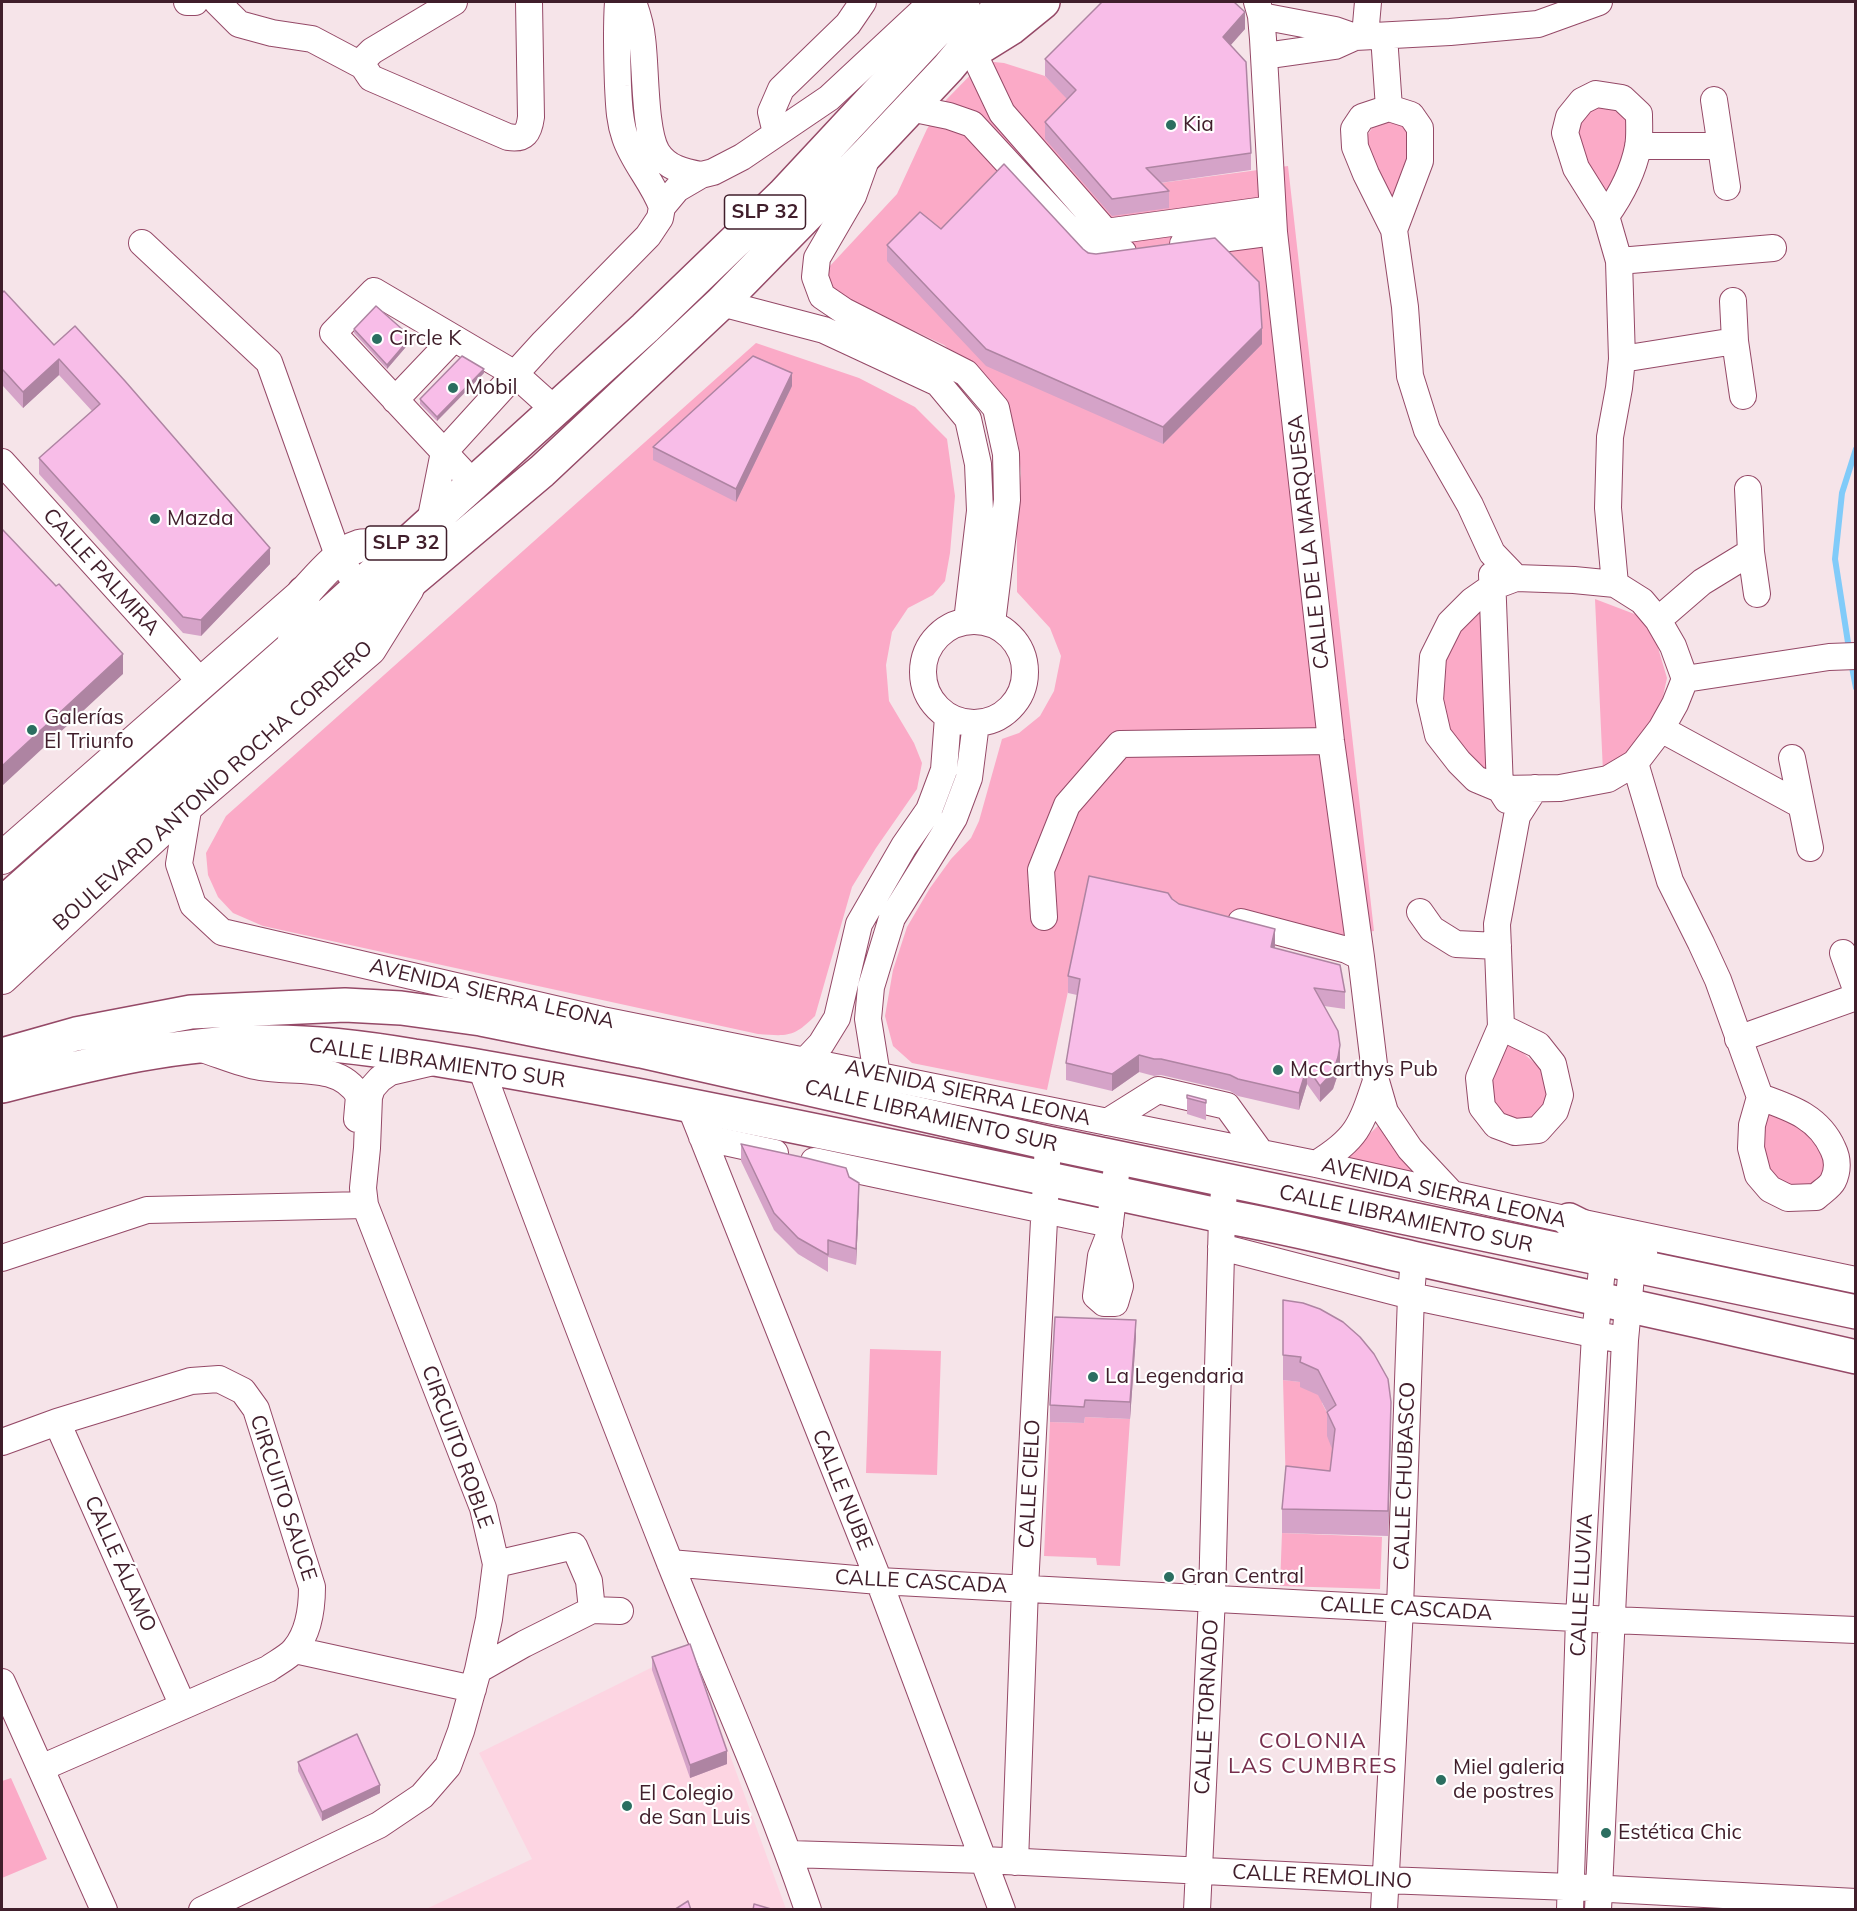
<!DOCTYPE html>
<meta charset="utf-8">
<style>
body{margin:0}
#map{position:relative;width:1857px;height:1911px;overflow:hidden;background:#f6e4e9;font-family:Mulish,sans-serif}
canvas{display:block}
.frame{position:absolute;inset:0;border:3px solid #401e2b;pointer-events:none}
</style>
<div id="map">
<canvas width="1857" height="1911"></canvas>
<div class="frame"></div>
</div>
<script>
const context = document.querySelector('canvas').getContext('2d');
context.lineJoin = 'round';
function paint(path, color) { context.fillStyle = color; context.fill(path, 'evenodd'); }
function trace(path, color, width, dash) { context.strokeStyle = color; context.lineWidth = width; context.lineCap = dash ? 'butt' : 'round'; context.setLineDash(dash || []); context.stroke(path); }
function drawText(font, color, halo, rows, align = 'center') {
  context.font = font + ' Mulish,sans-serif'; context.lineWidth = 4.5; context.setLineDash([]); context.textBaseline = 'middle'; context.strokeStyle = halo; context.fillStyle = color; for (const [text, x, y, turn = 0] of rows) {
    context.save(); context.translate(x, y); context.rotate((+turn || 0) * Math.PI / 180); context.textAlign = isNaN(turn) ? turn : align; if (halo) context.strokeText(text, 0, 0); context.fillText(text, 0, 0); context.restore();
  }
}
paint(new Path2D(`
 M691,1648l95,261 -362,1 108,-51 -53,-106z`), '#fdd5e2');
paint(new Path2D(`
 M984,61l20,2 41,13 108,108 135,-18 86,765 -48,6 -237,-44 -42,197 -135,-27 -19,-17 -8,-30 8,-46 14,-43 23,-39 21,-29 20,-21 8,-17 23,-82 17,-6 21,-17 14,-25 7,-35 -11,-28 -33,-36v-78l4,-40 -3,-32 -9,-29 -22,-31 -43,-37 -106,-50 -9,-13v-15l68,-73 30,-65 19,-29z
 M1602,106l19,7 10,13 -20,70 -32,-40 -4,-26 9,-17z
 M1389,122l17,2 9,10 -21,79 -30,-72 8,-13z
 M756,343l103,35 56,29 32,32 8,57 -5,57 -5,28 -12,14 -25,13 -16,24 -6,33 3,36 25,42 8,20 -5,26 -41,59 -24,39 -37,129c-22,22 -28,20 -57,18l-495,-108 -30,-13 -15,-16 -10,-22 -2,-22 20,-37z
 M1595,599l42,16 19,26 11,37 -10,46 -28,35 -26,13z
 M1484,609l8,163 -27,-12 -18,-25 -8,-60 8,-28 20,-25z
 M1512,1043l27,24 12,25 -5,20 -17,12 -23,-2 -14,-15 -1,-32 8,-28z
 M1767,1110c25,12 69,29 57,65 -2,6 -8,11 -11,16l-40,-7 -11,-35z
 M1381,1123l37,53 -77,-15z
 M870,1349l71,2 -4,124 -71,-2z
 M1283,1380l18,2 23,15 -2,6 14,27 -6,66 -44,-6z
 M1085,1417l45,2 -10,147 -23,-1 -1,-7 -52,-2 6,-134 34,1z
 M1282,1533l100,4 -2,52 -100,-3z
 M11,1778l36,81 -45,19v-97z`), '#fbaac7');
trace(new Path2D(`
 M1849,649l-14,-90 7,-66 14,-44
 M1851,662l5,26`), '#81cbf9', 6);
const minor = new Path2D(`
 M187,2h8
 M217,2l22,22 33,9 40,6 51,27 8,12 137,59c17,3 21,-5 23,-20l-2,-115
 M618,2c-2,28 -1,55 0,84 1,17 1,34 7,51 8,25 28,45 37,70
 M633,2c4,11 8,23 9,36 4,27 2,93 15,114 10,16 27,20 44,23
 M1257,2l4,14 2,23 11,193 57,509 30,216 15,124
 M1261,16l74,14 20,7
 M1365,36l3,-34
 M1384,36l5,72
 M973,52l29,61 104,119 166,-23
 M1264,56l71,-10 20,-9 95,-5 88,-8 61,-22
 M363,66l3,-9 6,-6 82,-49
 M1714,100l13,87
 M910,108l39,8 23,8 122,132 29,-4
 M776,133l-5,-21 10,-23 67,-65 15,-22
 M1638,146h83
 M867,157l-14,39 -36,62 -2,19 7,19 22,15 122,62 30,35 10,46 1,46 -15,123
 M1606,216c15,-21 27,-44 32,-69 2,-10 1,-23 1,-33l-17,-16 -26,-4 -14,7 -13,16 -4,16 11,35 30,48 13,45 3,98 -3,29 -9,49 -2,71 7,76
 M1394,230l26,-69v-33l-9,-13 -22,-7 -27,9 -8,12 1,18 11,27 28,56 11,77 5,69 17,54 43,75 22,48 24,25
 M142,243l127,119 70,196 20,29
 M1183,244l91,-12
 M1619,261l154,-13
 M1733,301l2,40 8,55
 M721,303l103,27 114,53 30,36 10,45 2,47 -13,110
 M1622,359l113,-18
 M395,400l59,-62
 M2,462l199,220
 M473,483l-140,-150 41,-42 141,83 39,35
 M1748,489l3,63 6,42
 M430,522l14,-70 100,-110 104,-106 12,-18 2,-11 15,-18 24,-14 12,-3 29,-15 87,-59 103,-96
 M1492,575l8,214 7,11
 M1516,578l58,2 41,4 27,17 16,19 15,26 12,33 -10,25 -14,25 -26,34 -27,16 -48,9 -60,1 -24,-10 -17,-17 -21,-27 -8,-35 3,-43 17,-34 22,-22 20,-14z
 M1658,620l44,-38 49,-30
 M923 672a51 51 0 1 1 102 0a51 51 0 1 1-102 0Z
 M1685,679l144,-22 27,-1
 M1661,729l140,76
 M1792,758l18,90
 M1635,763l35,118 31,62 17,37 42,117 -8,28 -1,23 7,27 12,14 18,9 28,-1c5,-5 14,-10 17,-16 5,-10 5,-22 0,-32 -14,-32 -42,-41 -73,-52
 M189,804l-10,60 14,41 29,27 380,88 714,144 253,56 287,60
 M1420,912l12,17 24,15 42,2
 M1044,917l-3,-47 26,-65 53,-61 211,-3
 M1241,922l106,28 14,7
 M1843,953l13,36
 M1501,1027l37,18 15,19 7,31 -5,16 -17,19 -23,2 -19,-7 -14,-18 -3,-29 22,-51 -4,-103 20,-108 18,-28
 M1738,1039l118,-42
 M202,1049c19,6 39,15 58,18 33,6 80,-5 99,29l-2,23
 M806,1060l15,-16 16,-26 22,-94 45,-78 25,-36 15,-40 4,-53
 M480,1065c61,167 125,333 190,498 46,115 98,229 138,347
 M877,1075l-9,-56 3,-32 21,-69 62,-100 15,-40 7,-55
 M690,1106l189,475 123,329
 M1107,1122l51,-32 69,16 34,47
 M702,1137l73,16
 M814,1161l296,63
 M1316,1164c41,-25 45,-38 60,-83l9,31 25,37 42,45
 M1108,1238l12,48 -5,17h-11l-8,-7 5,-40 7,-18 10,-80
 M1221,1247l190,49 201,42
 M2,1258l145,-48 218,-5
 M57,1422l126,284
 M2,1442l55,-20 134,-41 28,-2 24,12 13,18 56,178c0,21 -3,45 -17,62 -6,8 -19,14 -27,20l-227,99
 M670,1563l209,18 733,39 244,10
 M496,1564l78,-18 15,35 3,29
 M295,1650l178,39
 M478,1670l46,-26 68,-34 28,1
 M2,1682l102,228
 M789,1854l195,6 401,20 186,7 285,15
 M1015,1862l10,-274 23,-445
 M202,1910l177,-85 43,-29 26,-30 13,-35 17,-61 11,-51 7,-55 -13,-56 -118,-303 -2,-17 4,-40 2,-51 3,-9 8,-9 10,-7 43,-10
 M1197,1910l15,-313 10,-381 3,-36
 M1384,1910l16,-302 11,-312 3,-38
 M1570,1910l9,-292 16,-283 8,-75
 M1598,1910l27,-570 7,-74`);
const major = new Path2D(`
 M2,858l302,-265c14,-15 35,-41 55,-47 11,-3 27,3 38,6
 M2,978l187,-174 181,-155 38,-61`);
const highway = new Path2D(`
 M974,51l37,-23 32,-26
 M293,647l11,-54
 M2,904l291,-257 352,-319 138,-133 180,-193
 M2,944l271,-247 269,-226 179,-168 147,-150 80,-85 55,-66
 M2,1055l74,-21 115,-22 154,-7 56,3 80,11 160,32 407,92 808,169
 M2,1086c88,-22 178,-45 270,-44 48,0 95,6 142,14 75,11 148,25 222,39 196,38 391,79 586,121 66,11 130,28 195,43 146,32 293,64 439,98
 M1569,1220l72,36`);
trace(minor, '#954967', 28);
trace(major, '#954967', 34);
trace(highway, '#954967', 36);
trace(minor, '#fff', 26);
trace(major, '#fff', 32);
trace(highway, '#fff', 33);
paint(new Path2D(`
 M1245,29l-15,16 21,108v17l-91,13 9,8v17l-57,8 -67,-77v-17l22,-23 -22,-23v-17z
 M941,229l142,20 179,95 -99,100 -177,-78 -99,-105v-16z
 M2,293l52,52 216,219 -69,72 -18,-3 -144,-159v-16l53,-47 -33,-36 -36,33 -20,-22z
 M354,329l57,12 -24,28 -33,-36z
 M484,373l-47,48 -17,-17v-5z
 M792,386l-56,116 -83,-42v-13z
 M1172,899l7,5 96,42 -1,2 71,44v17l-21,-3 16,56 -2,12 -5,15 -13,13 -13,-18 -8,26 -61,-14 -8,-5 -69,-16 -7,1 -15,-4 -27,19 -46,-11v-17l11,-68 -9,-2v-17z
 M1187,1098l19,2v20l-19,-6z
 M741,1144l108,33 10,23 -3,65 -28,-8v15l-30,-18 -24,-24 -33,-69z
 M1283,1300l108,127 -3,109 -106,-3v-24l48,-38 2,-22 -5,-13v-24l-9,-17 -18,-8v-5l-17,-2z
 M1136,1337l-6,82 -45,-2 -1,6 -34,-1v-17z
 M652,1657l75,107 -37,14 -38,-108z
 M298,1762l82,31 -58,28 -24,-50z`), '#d5a3c8');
paint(new Path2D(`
 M1245,12v17l-22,25v-17z
 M1262,328v16l-99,100v-17z
 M411,337v4l-24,28v-4z
 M59,359v16l-36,33v-16z
 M484,369v4l-47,48v-4z
 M3,370v16l-1,1v-16z
 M792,373v13l-56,116v-13z
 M270,548v16l-69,72v-16z
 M123,654v20l-121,112v-20z
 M1275,929v17l-4,18v-17z
 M1340,1045v17l-2,12 -5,15 -13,13v-16z
 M1139,1055v17l-27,19v-17z
 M1307,1067v17l-8,26v-17z
 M859,1183v17l-3,65v-16z
 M1136,1320v17l-6,82v-17z
 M1391,1402v25l-3,109v-25z
 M727,1751v13l-37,14v-13z
 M380,1785v8l-58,28v-9z`), '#ae84a2');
const building = new Path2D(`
 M1102,2h132l11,10 -22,25 23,25 5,91 -105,15 23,23 -57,8 -67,-77 31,-32 -31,-31z
 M1004,164l79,85 5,4 8,1 119,-16 44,44 3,46 -99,99 -177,-78 -99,-104 33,-33 21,17z
 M4,291l50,54 21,-19 50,55 145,167 -69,72 -18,-3 -144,-159 61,-54 -41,-45 -36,33 -20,-22 -1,1v-78z
 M376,306l35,31 -24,28 -33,-36z
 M462,356l22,13 -47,48 -17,-18z
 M753,356l39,17 -56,116 -83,-42z
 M2,529l54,57 3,-2 64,70 -121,112z
 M1089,876l79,17 4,6 7,5 96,25 -4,18 69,18 5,27 -31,-4 24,43 2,14 -2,12 -5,15 -13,14 -13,-19 -8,26 -61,-14 -8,-4 -69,-16h-7l-15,-4 -27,19 -46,-11 14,-84 -12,-3z
 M1187,1095l19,5v3l-19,-5z
 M741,1144l65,14 40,10 3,9 10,6 -3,66 -28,-9v15l-30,-17 -24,-25z
 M1283,1300l20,3 17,6 23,13 17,15 14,17 14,25 3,23 -3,109 -106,-2 4,-43 44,5 5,-42 -8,-17 9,-7 -18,-35 -18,-8 1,-5 -18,-2z
 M1055,1317l81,3 -6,82 -45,-2 -1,7 -34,-2z
 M690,1644l37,107 -37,14 -38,-108z
 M357,1734l23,51 -58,27 -24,-50z
 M688,1901l3,9h-17z
 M754,1904l17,5 1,1h-19z`);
paint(building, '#f8bde8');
trace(building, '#ae84a2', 1.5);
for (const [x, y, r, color] of [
 [1171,125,6,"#2b6e60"],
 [377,339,6,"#2b6e60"],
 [453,388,6,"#2b6e60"],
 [155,519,6,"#2b6e60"],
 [32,730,6,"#2b6e60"],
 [1278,1070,6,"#2b6e60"],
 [1093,1377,6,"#2b6e60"],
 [1169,1577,6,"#2b6e60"],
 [1441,1780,6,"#2b6e60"],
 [627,1806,6,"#2b6e60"],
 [1606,1833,6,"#2b6e60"]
]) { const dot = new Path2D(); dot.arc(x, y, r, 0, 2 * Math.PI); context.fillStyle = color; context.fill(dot); trace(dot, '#fff', 2); }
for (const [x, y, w] of [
 [765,212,81],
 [406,543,81]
]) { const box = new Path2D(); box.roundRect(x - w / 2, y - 17, w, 34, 4.5); context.fillStyle = '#fff'; context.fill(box); trace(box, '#401e2b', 1.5); }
drawText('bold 20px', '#401e2b', null, [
 ["SLP 32",765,212],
 ["SLP 32",406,543]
]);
drawText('21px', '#401e2b', '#fff', [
 ["Kia",1183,125],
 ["Circle K",389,339],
 ["Mobil",465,388],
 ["Mazda",167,519],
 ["Galerías",44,718],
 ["El Triunfo",44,742],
 ["McCarthys Pub",1290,1070],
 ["La Legendaria",1105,1377],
 ["Gran Central",1181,1577],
 ["Miel galeria",1453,1768],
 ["de postres",1453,1792],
 ["El Colegio",639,1794],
 ["de San Luis",639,1818],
 ["Estética Chic",1618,1833]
], 'left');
drawText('21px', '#401e2b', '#fff', [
 ["CALLE DE LA MARQUESA",1309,542,-96],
 ["CALLE PALMIRA",101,572,48],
 ["BOULEVARD ANTONIO ROCHA CORDERO",213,786,-42],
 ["AVENIDA SIERRA LEONA",492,994,13],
 ["CALLE LIBRAMIENTO SUR",437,1063,8],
 ["AVENIDA SIERRA LEONA",968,1093,12],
 ["CALLE LIBRAMIENTO SUR",931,1116,13],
 ["AVENIDA SIERRA LEONA",1444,1193,13],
 ["CALLE LIBRAMIENTO SUR",1406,1219,12],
 ["CIRCUITO ROBLE",457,1447,70],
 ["CALLE CHUBASCO",1405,1476,-88],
 ["CALLE CIELO",1030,1484,-87],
 ["CALLE NUBE",842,1490,68],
 ["CIRCUITO SAUCE",283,1498,72],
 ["CALLE ÁLAMO",120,1564,66],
 ["CALLE CASCADA",921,1582,3],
 ["CALLE LLUVIA",1582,1585,-87],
 ["CALLE CASCADA",1406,1609,3],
 ["CALLE TORNADO",1207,1707,-87],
 ["CALLE REMOLINO",1322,1877,3]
]);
context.letterSpacing = '1.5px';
drawText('22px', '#782e4d', '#fff', [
 ["COLONIA",1313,1741],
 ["LAS CUMBRES",1313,1766]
]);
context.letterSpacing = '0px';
</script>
